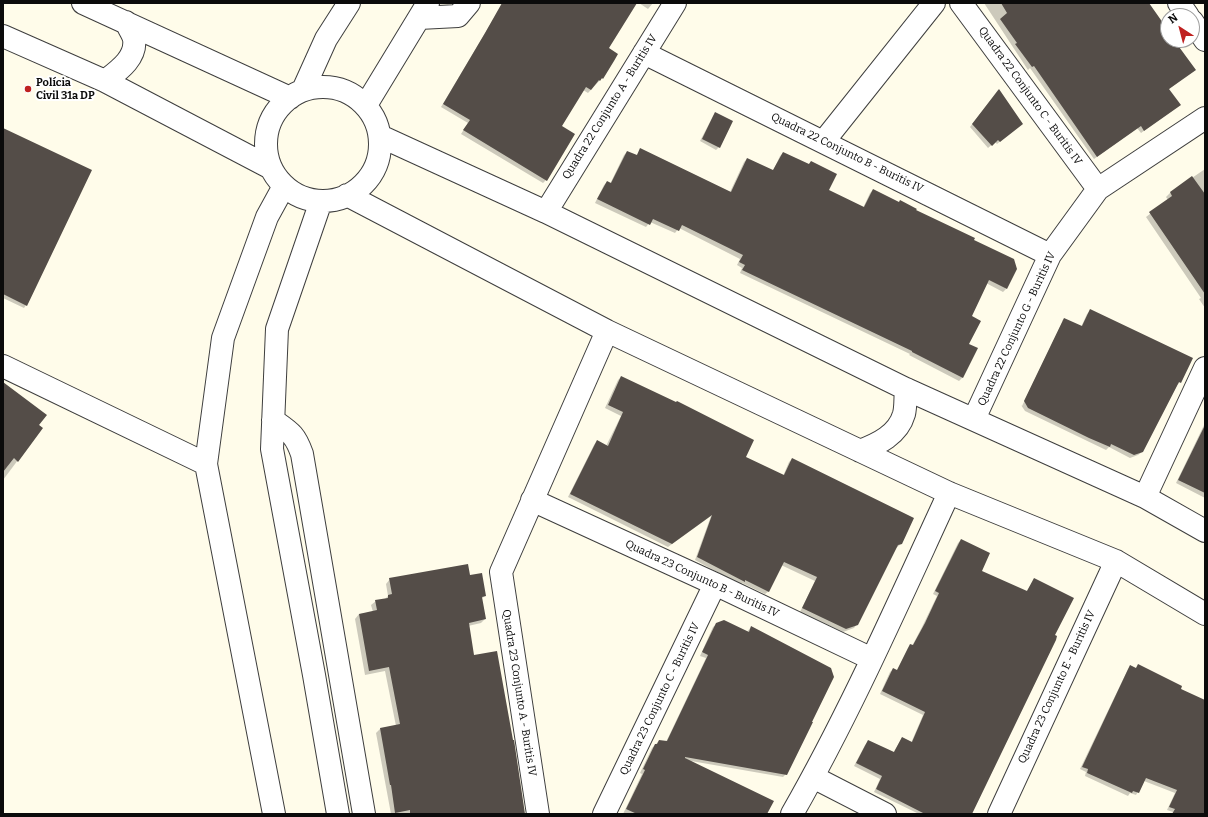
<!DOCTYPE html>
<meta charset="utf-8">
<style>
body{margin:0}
#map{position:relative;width:1208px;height:817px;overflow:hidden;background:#fffcea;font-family:Bitter,serif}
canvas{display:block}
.frame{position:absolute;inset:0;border:4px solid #0b0b0b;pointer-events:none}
.north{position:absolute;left:1160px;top:8px;width:40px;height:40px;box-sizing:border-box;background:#fff;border:1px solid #9d9d9d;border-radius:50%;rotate:324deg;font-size:11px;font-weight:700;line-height:16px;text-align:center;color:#0b0b0b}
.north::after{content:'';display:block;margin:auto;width:14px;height:18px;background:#bf2120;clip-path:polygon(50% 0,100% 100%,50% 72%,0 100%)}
</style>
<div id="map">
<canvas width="1208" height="817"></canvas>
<div class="frame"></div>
<div class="north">N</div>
</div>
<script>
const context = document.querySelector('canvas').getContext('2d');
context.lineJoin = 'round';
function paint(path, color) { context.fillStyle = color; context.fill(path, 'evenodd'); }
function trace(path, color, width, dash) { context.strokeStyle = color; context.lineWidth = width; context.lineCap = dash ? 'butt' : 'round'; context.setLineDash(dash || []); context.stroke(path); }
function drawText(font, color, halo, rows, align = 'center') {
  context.font = font + ' Bitter,serif'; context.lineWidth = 4; context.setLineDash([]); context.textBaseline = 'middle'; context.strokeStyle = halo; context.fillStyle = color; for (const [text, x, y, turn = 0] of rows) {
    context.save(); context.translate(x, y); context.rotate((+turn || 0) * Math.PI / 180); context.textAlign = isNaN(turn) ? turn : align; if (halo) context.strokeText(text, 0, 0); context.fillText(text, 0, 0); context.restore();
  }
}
paint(new Path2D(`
 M503,3h133l-29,46 -5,29 -14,15 -5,-3 -22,37 -15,53 -3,3 -82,-49 7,-11 -27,-16z
 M639,3h14l-5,6z
 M984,3h164l20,29v8h5l21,30 -26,20 12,15 -39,28 -4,-5 -43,31 -64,-91 -2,2z
 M998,90l21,36 -22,18 -2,-2 -7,6 -18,-21z
 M715,113l4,34 -3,3 -16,-9 13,-25z
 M3,129l23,176 -2,3 -21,-10z
 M641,149l89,43 14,-30 3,-3 26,12 7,-15 3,-3 25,12 3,-3 16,29 36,17 7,-15 3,-3 99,50 34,49 -3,3 -17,-9 -15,34 -3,27 -6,34 -3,3 -50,-26 1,-1 -170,-81 2,-5 -5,-3 3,-6 -61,-31 -4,5 -25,-11 -4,5 -51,-24 9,-18 3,-3 3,2 14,-29 3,-3 9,4z
 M1205,169v139l-6,-9 2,-1 -55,-81 22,-17 -2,-3 4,-4z
 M1091,310l89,72 -3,3 -35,67 -4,3 -8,3 -21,-11 -3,3 -81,-39 -4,-6 1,1 41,-85h-1l2,-2 17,8 6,-13z
 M621,377l123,81 39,18 6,-14 3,-3 109,85 -5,4 -39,76 -3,4 -11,4 -43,-20 15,-31 -34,-16 -12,26 -4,3 -23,-11 -1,2 -46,-25 16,-44 -43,31 -100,-50 26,-52 3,-4 9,5 15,-30 -16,-8 13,-28z
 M3,385l39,43 -39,52z
 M1205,423v75l-29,-15z
 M961,540l19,31 46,21 8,-12 20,56 -83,178h-52l-45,-22 6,-13 -26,-13 11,-21 3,-3 25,11 9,-15 9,5 12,-28 -43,-21 10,-22 3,-3 4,2 11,-23 3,-3 1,1 10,-19 15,-31 -4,-2 25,-51z
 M469,576l16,20 -4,3 4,20 -4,4 -13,3 5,30 51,158h-133l-15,-81 4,-4 16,-3 -11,-55 -20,4 -10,-56 4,-5 14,-2 -2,-7 5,-4 9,-2 3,-3 -2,-12 4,-5z
 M717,624l30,8 4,-5 35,147 -3,3 -92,-16 75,53h-143l19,-40 -2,-1 12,-25 7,-7 7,1 40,-84 -6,-2 13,-29z
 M1130,666l5,3 3,-3 67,36v112h-33l1,-2 -6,-2 8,-17 -31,-12 -8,14 -6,-2 -2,3 -43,-20 1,-4 -6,-3 48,-100z`), '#0003');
paint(new Path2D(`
 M502,3h135l-28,45 9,6 -4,7 -11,18 -1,-1 -2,3 -1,-1 -8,10 -5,-3 -24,39 13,8 -28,47 -84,-51 7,-10 -27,-16 42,-71z
 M1001,3h148l19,27v10h6l22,30 -27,19 12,16 -37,26 -3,-5 -44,31 -63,-91 -2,1 -17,-23 2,-1 -17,-24 7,-6z
 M999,89l24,35 -23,18 -2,-2 -6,6 -20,-22z
 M715,112l18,9 -13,27 -18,-9z
 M3,128l89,42 -65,136 -24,-12z
 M640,148l91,44 16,-34 26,12 10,-18 26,12 2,-3 26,13 -8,16 35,17 9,-18 26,13 1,-2 17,9 -1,1 59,28 -1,2 40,19 3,10 -10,20 -18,-9 -17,36 9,5 -12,23 9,4 -15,30 -51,-26v-1l-170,-81 3,-5 -6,-3 4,-7 -61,-30 -3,6 -26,-12 -3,6 -53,-26 10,-18 4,2 16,-32 10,4z
 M1192,176l13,18v100l-56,-82 23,-16 -2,-4z
 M1090,309l103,49 -12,25 -2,-1 -36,70 -9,3 -23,-11 -1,3 -21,-9 -61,-30 -4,-7 40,-83 18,8z
 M621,376l55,26 1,-1 77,39 -8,17 38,18 8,-17 122,60 -12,26 -4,1 -40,80 -12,4 -44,-21 15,-31 -33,-15 -15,30 -24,-12v2l-48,-25 15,-42 -40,29 -102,-50 27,-54 11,6 15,-34 -15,-7z
 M3,382l44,33 -8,10 4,3 -25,34 -4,-4 -11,14z
 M1205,425v68l-27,-13z
 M961,539l29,14 -8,18 45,20 7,-13 40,20 -19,37 2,1 -1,4 -84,174h-47l-49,-25 6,-13 -26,-13 12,-23 26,12 8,-15 10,5 13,-30 -43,-21 11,-23 4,2 13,-26 3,1 12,-22 14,-30 -4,-2z
 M468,564l2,11 12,-2 4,23 -4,1 4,22 -17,4 5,32 23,-4 16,89h1l11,74h-115v-4l-15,3 -4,-28h-1l-10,-57 20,-4 -11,-57 -20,4 -10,-57 18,-4 -2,-10 13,-2v-3l4,-1 -3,-16z
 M724,620l25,12 2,-6 80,42 3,9 -22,45h1l-26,53 -102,-18v1l89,43 -7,13h-130l-11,-5 19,-39 -2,-1 12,-25h2l2,-4 8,1 41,-86 -6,-3 14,-29z
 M1138,664l44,22 -1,3 24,11v114h-33l3,-5 -6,-2 8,-17 -31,-12 -7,15 -6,-2 -1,2 -45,-20 1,-4 -6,-2 48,-102 6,3z`), '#544d48');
const minor = new Path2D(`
 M83,3l207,95
 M961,3l137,186
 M1179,3l9,13
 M419,18l39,-2 11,-13
 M1192,21l13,19
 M3,36l102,45 166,87
 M644,53l406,202
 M105,81c13,-10 32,-23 29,-42 -1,-5 -6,-12 -8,-17
 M266 144a57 57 0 1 1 114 0a57 57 0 1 1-114 0Z
 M303,90l23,-51 23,-36
 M366,105l62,-102
 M380,136l166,76 360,177 239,108 60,34
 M824,141l110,-138
 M347,195l260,136 342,162 167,68 89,53
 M321,201l-44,128 -5,120 42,226 24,139
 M546,212l129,-209
 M3,366l203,98
 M974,419l76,-164 48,-66 107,-71
 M273,420c17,12 22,14 29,34l62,360
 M860,451c18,-7 38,-16 44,-37 2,-8 1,-17 2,-25
 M1145,497l60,-129
 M532,500l183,84 157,75
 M813,777l72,37
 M274,814l-68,-350 17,-126 44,-121 17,-31
 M538,814l-37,-242 106,-241
 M604,814l111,-230
 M792,814c59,-103 107,-213 157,-321
 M999,814l117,-253`);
trace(minor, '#3e3e3e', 24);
trace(minor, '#fff', 22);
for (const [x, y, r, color] of [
 [28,89,4,"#bf2120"]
]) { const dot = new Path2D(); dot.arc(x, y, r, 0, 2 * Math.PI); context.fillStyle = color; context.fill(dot); trace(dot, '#fff', 1.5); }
drawText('bold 11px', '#0b0b0b', '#fff', [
 ["Polícia",36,83],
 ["Civil 31a DP",36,96]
], 'left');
drawText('11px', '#0b0b0b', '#fff', [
 ["Quadra 22 Conjunto C - Buritis IV",1030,96,54],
 ["Quadra 22 Conjunto A - Buritis IV",610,107,-58],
 ["Quadra 22 Conjunto B - Buritis IV",847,153,26],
 ["Quadra 22 Conjunto G - Buritis IV",1017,329,-65],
 ["Quadra 23 Conjunto B - Buritis IV",702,579,25],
 ["Quadra 23 Conjunto E - Buritis IV",1057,687,-65],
 ["Quadra 23 Conjunto A - Buritis IV",519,693,81],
 ["Quadra 23 Conjunto C - Buritis IV",660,699,-64]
]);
</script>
